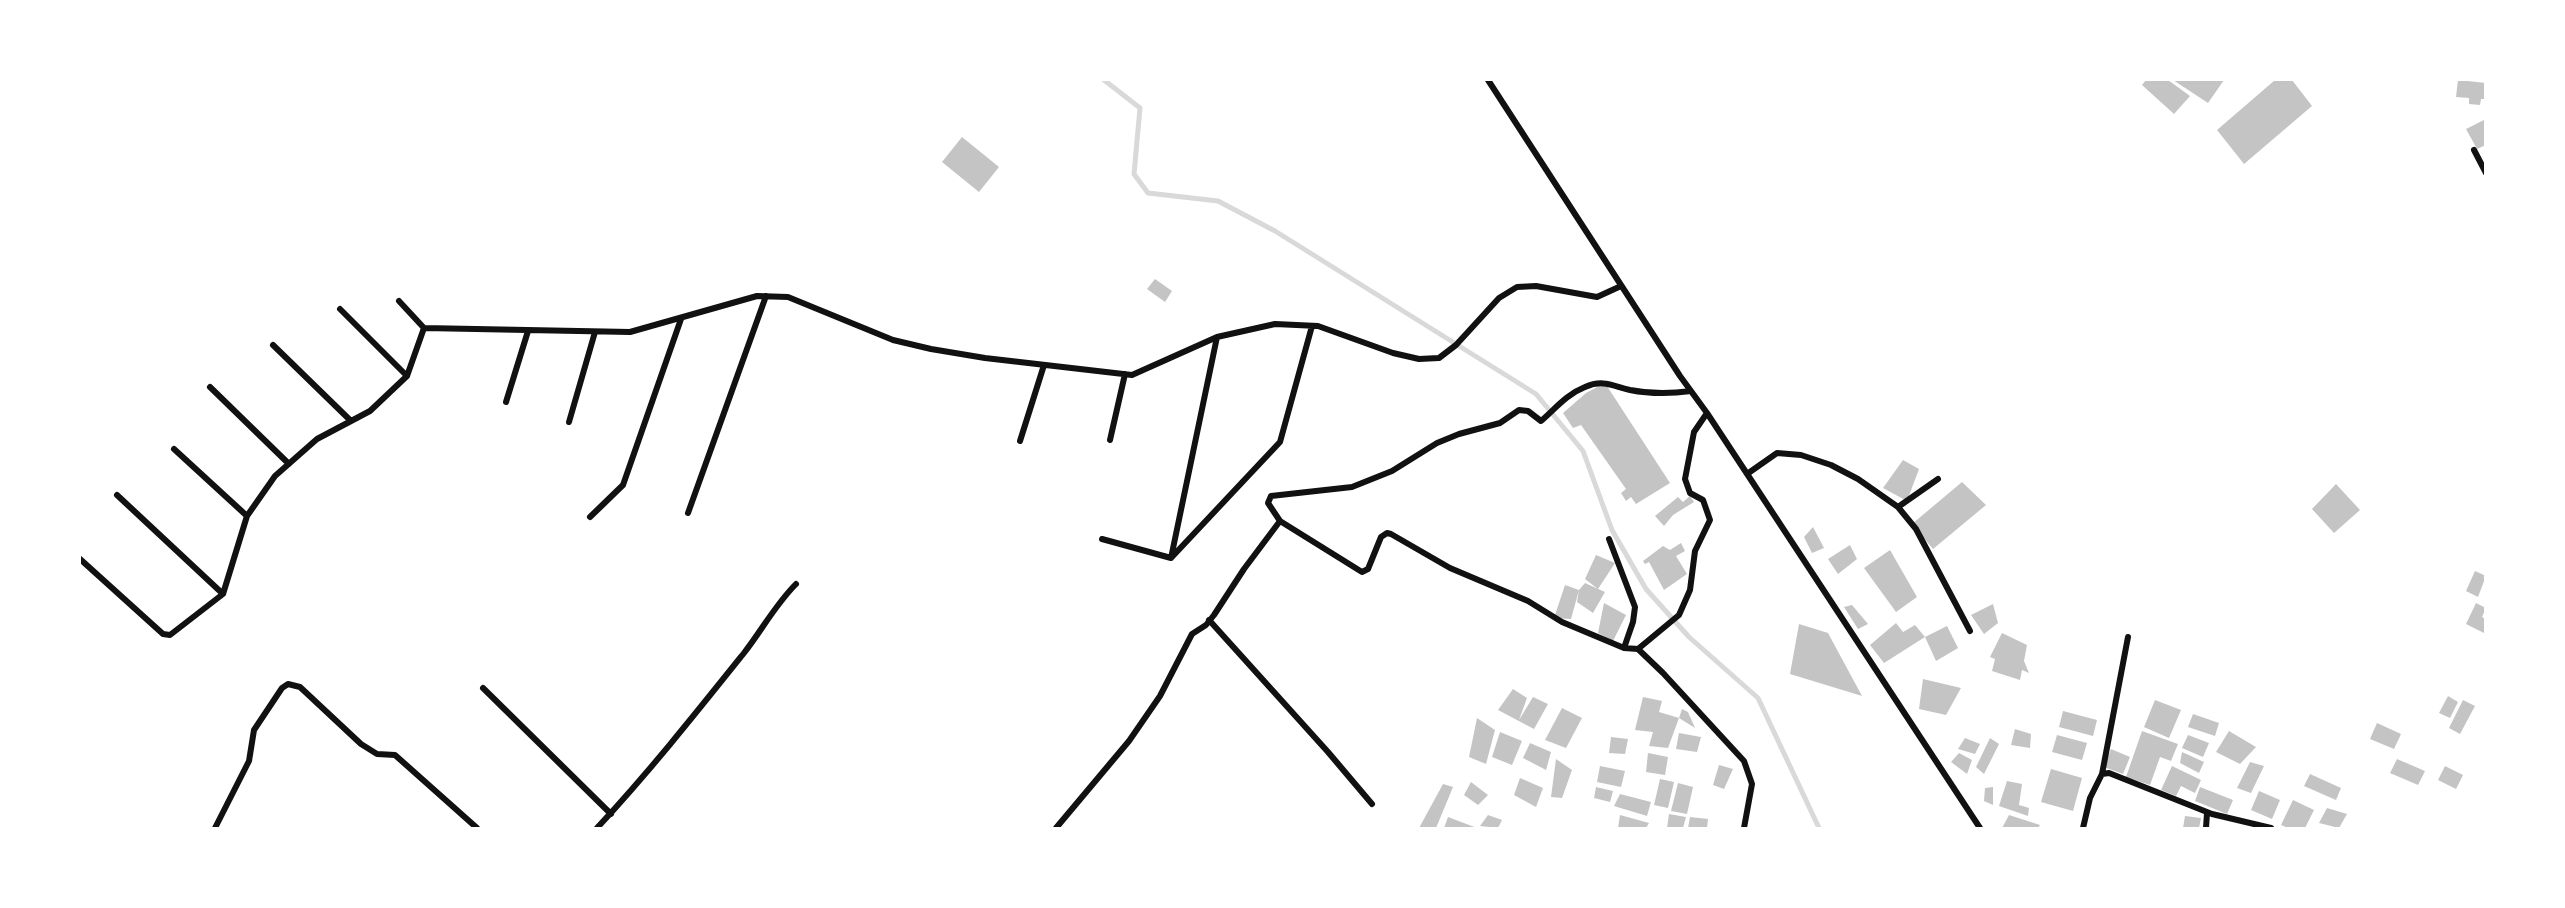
<!DOCTYPE html>
<style>
body{margin:0}
#map{position:relative;width:2565px;height:908px;overflow:hidden;background:#fff;font-family:Mulish,sans-serif}
canvas{display:block}
.frame{position:absolute;inset:0;border:81px solid #fff;pointer-events:none}
</style>
<div id="map">
<canvas width="2565" height="908"></canvas>
<div class="frame"></div>
</div>
<script>
const context = document.querySelector('canvas').getContext('2d');
context.lineJoin = 'round';
function trace(path, color, width, dash) { context.strokeStyle = color; context.lineWidth = width; context.lineCap = dash ? 'butt' : 'round'; context.setLineDash(dash || []); context.stroke(path); }
function paint(path, color) { context.fillStyle = color; context.fill(path, 'evenodd'); }
trace(new Path2D(`
 M1104,80l36,28 -6,66 14,19 70,8 57,30 261,163 47,57 29,79 34,59 43,48 69,61 61,130`), '#d9d9d9', 5);
paint(new Path2D(`
 M2146,80h22l22,16 -16,18 -32,-29z
 M2173,80h51l-16,23z
 M2275,80h17l20,26 -68,58 -27,-34z
 M2458,80l28,3v16h-5l-1,6 -11,-1v-6l-13,-1z
 M2486,119v26l-9,4 -11,-20z
 M962,137l37,30 -20,25 -37,-30z
 M1155,279l17,12 -7,11 -18,-13z
 M1605,383l65,100 -34,21 -5,-7 -5,4 -5,-8 5,-4 -45,-64 -8,3 -10,-15 23,-20z
 M1903,460l16,9 -12,32 -24,-13z
 M1962,482l24,23 -53,44 -21,-25z
 M2336,484l24,26 -26,23 -22,-24z
 M1690,496l4,6 -21,13 -9,11 -9,-10 23,-19 5,5z
 M1813,527l11,21 -12,5 -8,-16z
 M1681,543l4,8 -9,5 11,18 -23,16 -15,-28 -4,2 -2,-3 20,-15 7,4z
 M1850,545l7,14 -19,15 -10,-15z
 M1890,550l27,47 -21,15 -32,-44z
 M1596,555l19,8 -17,26 -13,-10z
 M2475,571l11,5 -8,21 -12,-6z
 M1585,583l20,9 -12,21 -16,-11 2,-12z
 M1565,585l14,5 -8,29 -17,-1z
 M1604,603l22,12 -13,26 -15,-8z
 M2476,603l10,5 -4,9 4,2v15l-20,-10z
 M1993,604l5,19 -14,11 -13,-19z
 M1852,605l16,19 -10,5 -14,-22z
 M1896,623l7,9 12,-7 10,12 -41,26 -14,-18z
 M1799,624l29,9 34,63 -72,-22z
 M1947,626l11,22 -22,13 -11,-24z
 M2002,633l25,12 -3,16 5,12 -7,-3 -2,10 -28,-9 3,-12 -5,-2z
 M1923,679l38,9 -15,27 -27,-6z
 M1513,689l14,9 -8,22 14,-23 15,7 -14,25 -36,-19z
 M2448,696l10,6 -8,16 -11,-5z
 M1643,697l19,4 -3,11 20,6 -11,30 -19,-2 4,-14 -18,-2z
 M2155,700l26,10 -12,28 -25,-11z
 M2463,700l12,6 -15,28 -11,-6z
 M1562,708l20,10 -16,30 -21,-8z
 M1682,709l6,3 7,16 -16,-10z
 M2063,711l34,9 -4,16 -34,-9z
 M2193,714l26,9 -4,13 -27,-9z
 M1477,718l18,12 -9,34 -17,-7z
 M2377,723l24,11 -7,15 -24,-10z
 M2015,729l16,5 -1,14 -19,-3z
 M2142,731l36,13 -7,17 -11,-4 -10,28 -24,-8z
 M2229,731l27,16 -16,17 -24,-12z
 M1500,732l22,9 -10,24 -20,-8z
 M1679,733l22,4 -4,15 -21,-3z
 M2057,735l30,8 -5,17 -30,-8z
 M2188,735l21,8 -6,14 -21,-9z
 M1611,737l17,2 -3,15 -16,-1z
 M1965,738l15,6 -5,10 -17,-5z
 M1990,738l9,6 -15,30 -8,-7z
 M1530,743l21,9 -5,18 -23,-12z
 M2111,749l19,8 -7,17 -19,-7z
 M2182,752l22,10 -5,11 -19,-10z
 M1648,753l20,4 -3,18 -19,-3z
 M1959,753l13,7 -5,14 -16,-12z
 M1556,759l16,11 -10,28 -11,-1z
 M2397,759l28,12 -7,14 -28,-12z
 M2250,762l14,4 -13,27 -14,-5z
 M1719,765l14,4 -9,20 -11,-4z
 M1600,766l25,5 -4,16 -24,-5z
 M2172,766l29,14 -6,13 -14,-7 -5,10 -15,-6z
 M2445,766l18,9 -7,14 -18,-9z
 M2051,769l31,9 -9,33 -32,-9z
 M2310,774l31,14 -5,12 -32,-14z
 M1520,778l23,10 -7,19 -22,-12z
 M1660,779l14,3 -6,26 -14,-3z
 M2007,781l15,3 -3,21 10,3 -1,8 -29,-10z
 M1471,782l17,13 -10,10 -14,-10z
 M1678,783l15,4 -6,27 -16,-3z
 M1443,784l10,3 -17,41h-17z
 M1596,787l17,4 -3,11 -16,-4z
 M1993,787v18l-9,-4 1,-13z
 M2200,787l33,13 -6,14 -32,-13z
 M2259,791l21,9 -8,19 -21,-9z
 M1620,794l31,8 -4,14 -33,-10z
 M2293,800l21,10 -9,18h-17l-7,-3z
 M2327,808l20,6 -8,14 -20,-5z
 M1669,814l17,3 -3,11h-16z
 M1488,815l14,5 -4,8 -18,-2z
 M1620,815l29,8 -3,5h-28z
 M2009,815l31,10 -2,3h-36z
 M2185,816l16,2 -2,10h-16z
 M1448,817l29,11h-33z
 M1690,817l18,2 -1,9h-19z`), '#c4c4c4');
trace(new Path2D(`
 M1488,80l192,296 27,37 273,415
 M2474,150l12,23
 M399,301l25,27
 M340,309l67,67
 M1217,337l-46,221 109,-116 32,-116
 M273,345l78,76
 M210,387l79,77
 M506,402l22,-71
 M569,422l26,-90
 M1110,440l15,-66
 M1020,441l24,-76
 M174,449l73,67
 M1747,474l30,-21 24,2 30,10 27,14 40,28 18,22 54,102
 M117,495l106,99
 M1898,507l40,-28
 M688,513l78,-217
 M590,517l33,-32 58,-166
 M1280,521l82,51 6,-3 13,-32 6,-4 4,1 59,34 78,33 34,21 62,26 14,1 41,-34 11,-25 5,-39 15,-31 -7,-20 -13,-7 -5,-14 9,-47 13,-19
 M1102,539l69,19
 M1609,539l26,68 -2,15 -9,26
 M80,559l83,75 7,1 53,-41 24,-78 28,-40 42,-37 53,-28 37,-35 17,-48 206,4 127,-36 31,1 105,43 38,9 54,9 147,17 85,-38 58,-13 43,2 75,27 26,6 20,-1 17,-13 43,-47 18,-11 19,-1 61,11 24,-11
 M1209,620l119,132 44,52
 M1638,649l25,24 81,88 8,23 -8,44
 M483,688l128,126
 M2102,774l26,-137
 M215,828l34,-67 5,-31 28,-42 6,-4 12,3 61,57 16,10 18,1 82,73
 M597,828c52,-56 99,-115 147,-175 18,-23 31,-48 52,-69
 M1056,828l73,-87 31,-45 32,-62 14,-9 8,-10 30,-46 36,-48 -12,-18 3,-7 81,-9 40,-16 45,-28 22,-9 41,-11 19,-13 9,1 13,10c14,-12 26,-27 44,-34 18,-8 28,-1 45,3 20,4 40,4 61,1
 M2083,828l7,-30 12,-24 7,-1 103,41 59,14
 M2206,828l1,-15`), '#111', 6);
</script>
